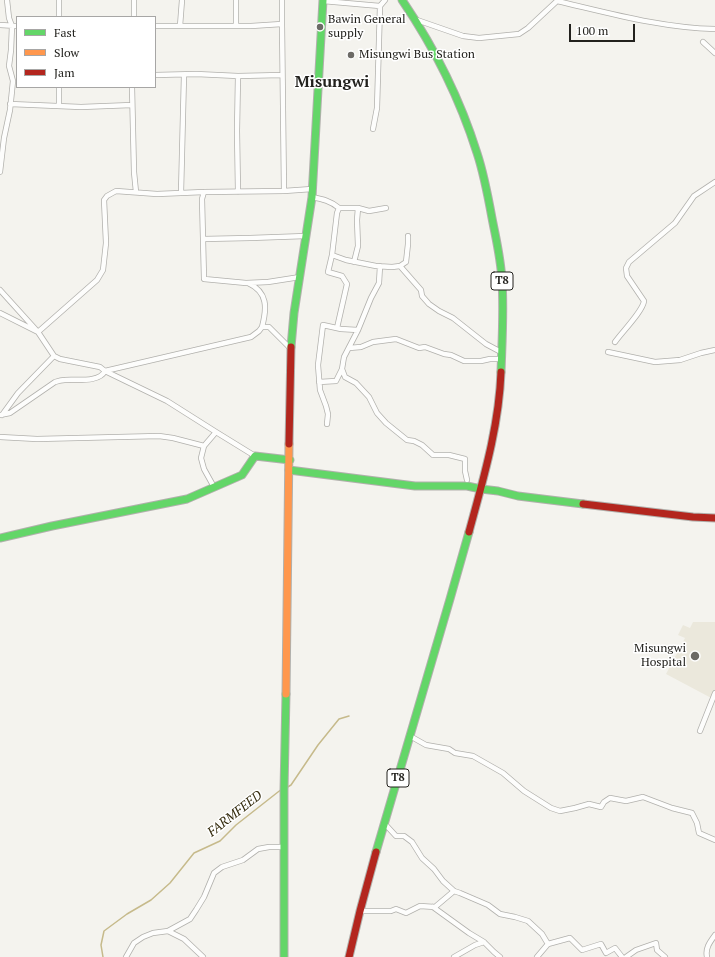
<!DOCTYPE html>
<style>
body{margin:0}
#map{position:relative;width:715px;height:957px;overflow:hidden;background:#f4f3ee;font-family:"PT Serif",serif}
canvas{display:block}
.legend{position:absolute;left:16px;top:16px;width:140px;height:72px;box-sizing:border-box;background:#fff;border:1px solid #a7a6a5;margin:0;padding:5px 7px;list-style:none;font-size:12px;color:#22211d}
.legend li{display:flex;align-items:center;gap:8px;height:20px}
.legend b{width:20px;border:1px solid #a7a6a5}
.scale{position:absolute;left:569px;top:24px;width:66px;height:18px;box-sizing:border-box;border:2px solid #22211d;border-top:0;padding-left:5px;font-size:12px;line-height:14px;white-space:nowrap;color:#22211d;-webkit-text-stroke:3px #fff;paint-order:stroke}
</style>
<div id="map">
<canvas width="715" height="957"></canvas>
<ul class="legend">
<li><b style="height:5px;background:#63d668"></b>Fast</li>
<li><b style="height:5px;background:#ff974d"></b>Slow</li>
<li><b style="height:5px;background:#b3261e"></b>Jam</li>
</ul>
<div class="scale">100 m</div>
</div>
<script>
const context = document.querySelector('canvas').getContext('2d');
context.lineJoin = 'round';
function paint(path, color) { context.fillStyle = color; context.fill(path, 'evenodd'); }
function trace(path, color, width, dash) { context.strokeStyle = color; context.lineWidth = width; context.lineCap = dash ? 'butt' : 'round'; context.setLineDash(dash || []); context.stroke(path); }
function drawText(font, color, halo, rows, align = 'center') {
  context.font = font + ' "PT Serif",serif'; context.lineWidth = 3; context.setLineDash([]); context.textBaseline = 'middle'; context.strokeStyle = halo; context.fillStyle = color; for (const [text, x, y, turn = 0] of rows) {
    context.save(); context.translate(x, y); context.rotate((+turn || 0) * Math.PI / 180); context.textAlign = isNaN(turn) ? turn : align; if (halo) context.strokeText(text, 0, 0); context.fillText(text, 0, 0); context.restore();
  }
}
paint(new Path2D(`
 M693,622h22v78l-49,-26 19,-36 -7,-3 5,-10 7,3z`), '#ebe8dc');
trace(new Path2D(`
 M286,788l5,-3 27,-40 21,-26 10,-3
 M103,957l-2,-12 3,-14 23,-17 24,-14 19,-17 24,-30 26,-12 16,-16 42,-33 4,-3`), '#c6ba8b', 1.5);
const street = new Path2D(`
 M134,0v17
 M236,0v26
 M282,0v24l2,167
 M323,1l57,5 5,-6
 M557,1c52,12 105,27 158,28
 M59,17v-17
 M417,20l46,16 16,2 40,-4 9,-6 30,-28
 M0,25l17,1
 M155,26h96l31,-2
 M180,26l2,-26
 M703,42l12,11
 M155,75l41,-1 42,2 -1,55 1,61
 M238,76l44,-1
 M59,87v19
 M132,87l2,85 2,20
 M10,104l71,3 51,-2
 M373,129l4,-21 3,-102
 M0,172l4,-34 6,-28 3,-29 -4,-15 2,-16 1,-24 -3,-8 -2,-18
 M204,192l-2,7 1,40 47,-1 56,-2
 M181,193l3,-118
 M312,197c10,2 19,4 27,11h19l11,3 17,-3
 M203,239l1,40 42,4 22,-1 32,-5
 M332,255l14,5 30,6 16,1 8,-1 6,-4 2,-18v-8
 M354,262l4,-16 -1,-26 1,-12
 M400,266l21,24 1,6 7,8 10,7 14,7 33,26 15,8
 M248,283c20,9 19,25 14,44
 M0,290l38,42 59,-52 6,-10 3,-27 -2,-43 3,-4 9,-5 41,3 24,-1 23,-1 80,-1 28,-2
 M0,313l38,19 16,24 6,3 40,8 5,4c-6,12 -29,8 -40,9 -3,0 -7,1 -10,2l-45,31 -10,2
 M337,328l10,-44 -5,-8 -14,-4 4,-17 5,-42 2,-5
 M615,342c7,-10 28,-31 29,-41l-17,-25 -1,-8 3,-6 46,-39 19,-27 21,-14
 M349,348l12,-1 12,-5 23,-3 23,9 6,-1 19,7 7,1 13,6h17l9,-2h11
 M608,352l47,10 25,-2 21,-7 14,-3
 M342,369l3,8 11,6 13,14 8,16 9,10 21,17 7,1 8,4 11,10h16l16,4v12l2,9
 M105,371l146,-34 8,-6 3,-4h7l22,22
 M105,371l62,30 49,31 39,24
 M319,382l17,-1 6,-12 2,-12 14,-27 13,-32 8,-15 1,-17
 M2,415l16,-22 36,-37
 M327,424l1,-10 -2,-8 -6,-16 -2,-25 5,-40 18,4 17,1
 M0,437l37,2 122,-3 14,2 31,8 12,-14
 M204,446l-3,12 3,11 10,18
 M700,731l15,-38
 M410,736l16,9 23,4 6,4 18,3 30,17 21,18 27,17 9,3 15,-3 14,-4 12,3 3,-5 6,-4 16,3 17,-4 29,11 20,5 5,10 2,10 16,7
 M384,823l12,13h8l8,6 10,16 12,11 9,12 11,10 6,2 28,12 12,9 15,3 13,4 14,13 6,10 -11,13
 M433,907l36,26 15,9
 M360,911h31l5,-2 10,4 14,-7 15,1 19,-16
 M168,931l22,-12 6,-9 8,-13 10,-24 8,-6 21,-7 15,-11 11,-2h15
 M548,944l22,-6 12,12 19,-6 5,9 9,-5 7,9
 M126,957l8,-14 9,-6 10,-4 15,-2 16,8 19,18
 M454,957l21,-12 9,-3 10,10 6,5
 M626,957l10,-7 20,-7 1,7 8,7
 M707,957c-2,-9 3,-15 8,-22`);
const fast = new Path2D(`
 M402,0c32,47 58,99 75,153 7,21 11,43 15,65 4,21 9,41 10,63 2,30 0,61 -1,91
 M291,347l3,-34 18,-116 11,-197
 M289,470l126,16h52l14,3 17,2 20,5 65,8
 M0,538l52,-12 135,-27 55,-24 13,-19 35,4
 M376,852l74,-253 19,-67
 M284,957v-167l2,-96`);
const slow = new Path2D(`
 M286,694l3,-250`);
const jam = new Path2D(`
 M289,444l2,-97
 M583,504l110,13 22,1
 M469,532c14,-52 30,-105 32,-160
 M349,957l11,-46 16,-59`);
trace(street, '#b1b0ac', 6);
trace(fast, '#b1b0ac', 9);
trace(slow, '#b1b0ac', 9);
trace(jam, '#b1b0ac', 9);
trace(street, '#fdfdfc', 4.5);
trace(fast, '#63d668', 7);
trace(slow, '#ff974d', 7);
trace(jam, '#b3261e', 7);
for (const [x, y, r, color] of [
 [320,27,4,"#6c6a66"],
 [351,55,4,"#6c6a66"],
 [695,656,5,"#6c6a66"]
]) { const dot = new Path2D(); dot.arc(x, y, r, 0, 2 * Math.PI); context.fillStyle = color; context.fill(dot); trace(dot, '#fff', 1.5); }
for (const [x, y, w] of [
 [502,281,22],
 [398,778,22]
]) { const box = new Path2D(); box.roundRect(x - w / 2, y - 9, w, 18, 3); context.fillStyle = '#fff'; context.fill(box); trace(box, '#22211d', 1); }
drawText('bold 11px', '#22211d', null, [
 ["T8",502,281],
 ["T8",398,778]
]);
drawText('12px', '#22211d', '#fff', [
 ["Bawin General",328,20],
 ["supply",328,34],
 ["Misungwi Bus Station",359,55],
 ["Misungwi",686,649,"right"],
 ["Hospital",686,663,"right"]
], 'left');
drawText('italic 13px', '#342b0d', '#fff', [
 ["FARMFEED",235,814,-38]
]);
drawText('bold 16px', '#22211d', '#fff', [
 ["Misungwi",332,82]
]);
</script>
